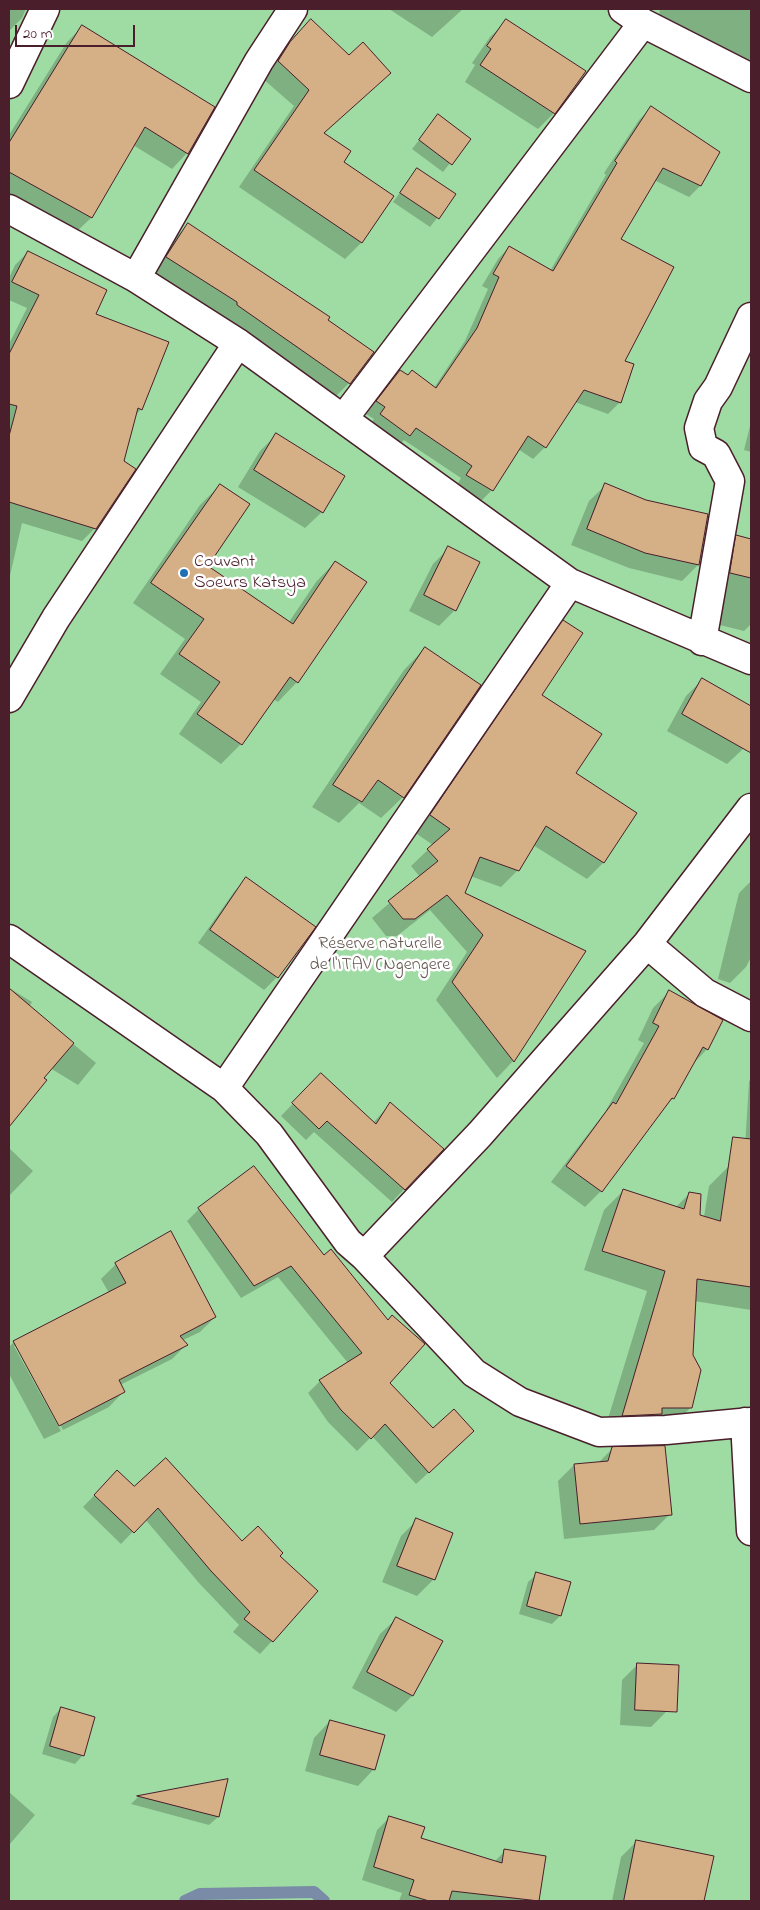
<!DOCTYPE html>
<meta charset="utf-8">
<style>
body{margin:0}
#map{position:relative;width:760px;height:1910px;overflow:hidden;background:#f7efe7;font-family:"Indie Flower",sans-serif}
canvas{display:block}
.frame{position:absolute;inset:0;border:10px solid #4a1f2b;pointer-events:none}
.scale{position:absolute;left:15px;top:25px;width:120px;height:22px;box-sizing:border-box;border:2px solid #4a1f2b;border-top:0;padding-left:6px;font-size:15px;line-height:18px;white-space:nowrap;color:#4a1f2b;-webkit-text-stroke:4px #fff;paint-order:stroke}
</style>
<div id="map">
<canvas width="760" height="1910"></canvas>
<div class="frame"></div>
<div class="scale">20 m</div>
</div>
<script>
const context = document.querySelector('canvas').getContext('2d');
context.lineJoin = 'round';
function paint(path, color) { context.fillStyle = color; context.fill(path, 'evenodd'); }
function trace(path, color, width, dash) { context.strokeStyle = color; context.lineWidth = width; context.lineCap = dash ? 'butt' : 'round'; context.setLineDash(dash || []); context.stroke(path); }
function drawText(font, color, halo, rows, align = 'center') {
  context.font = font + ' "Indie Flower",sans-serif'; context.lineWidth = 5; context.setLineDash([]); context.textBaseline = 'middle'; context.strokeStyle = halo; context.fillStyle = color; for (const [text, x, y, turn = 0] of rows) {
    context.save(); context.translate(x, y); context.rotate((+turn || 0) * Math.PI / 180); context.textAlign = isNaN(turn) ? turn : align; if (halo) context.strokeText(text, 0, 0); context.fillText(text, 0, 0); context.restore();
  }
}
paint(new Path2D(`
 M9,9h742v1892h-742z`), '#9fdca3');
paint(new Path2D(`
 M9,9h17l-4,9 -13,13z
 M389,9h74l-31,28z
 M660,9h91v78l-95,-54z
 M507,21l47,92 -16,16 -73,-47 10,-17 -3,-2 18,-26z
 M82,27l105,126 -15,16 -39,-24 -42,73 -16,15 -66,-37v-61l58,-93z
 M295,37l94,36 -66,61 19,28 51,34 -32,47 -16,16 -106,-72 55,-81 -32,-28 12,-18z
 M651,108l67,44 -18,34 -11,11 -35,-17 -35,60 1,162 -12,12 -33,-12 -30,45 -12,12 -15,-10 -26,41 -12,12 -24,-15 5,-9 -57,-38 -6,7 -29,-21 5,-7 -8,-5 34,-43 34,17 31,-47 23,-52 -6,-3 16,-27 11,-12 41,24 56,-96 -2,-2 35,-53z
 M438,116l31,23 -26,33 -31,-23z
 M417,170l38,25 -25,32 -37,-25z
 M188,225l138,95 23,63 -14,14 -112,-77v-3l-71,-45 21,-32z
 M28,252l66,63 47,94 -6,7 -40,112 -13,13 -60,-18 -13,57v-236l18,-36 -18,-8v-22l6,-13z
 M751,422v30l-7,-2z
 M276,435l46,77 -17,16 -67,-41 22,-36z
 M220,485l-14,81 83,56 27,-40 19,-20 -38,120 -19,20 -5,-3 -32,45 -20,20 -42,-30 22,-32 -41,-28 25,-35 -52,-36 67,-98z
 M606,485l40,16 61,14 -9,50 -16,16 -53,-13 -58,-23 18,-44z
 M737,536l14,4v84l-7,7 -36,-9 13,-70z
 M449,548l6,62 -16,16 -30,-15 24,-47z
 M564,622l-24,73 34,78 30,89 -17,17 -54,-34 -15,25 -17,17 -31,-11 -7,17 121,58 -71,110 -16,17 -61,-78 31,-48 -37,-42 -33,26h-11l-14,-18 48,-41 -9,-11 22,-21 -19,-13 133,-194z
 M425,648l-22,149 -22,21 -22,-15 -20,20 -27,-16 92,-137z
 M702,680l49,27v27l-7,14 -17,16 -60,-33 19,-35z
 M246,879l68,48 -37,50 -13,13 -66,-47 36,-51z
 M751,881v76l-5,10 -16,16 -12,-4 21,-86z
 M9,988l23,14 -3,5 67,56 -18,22 -28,-17 -7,10 2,2 -36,45z
 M669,992l38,57 -15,16 -19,33 -13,14 -59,79 -16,16 -34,-25 54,-70 39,-69 -6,-3 15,-32z
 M751,1079v84l-7,1 5,-83z
 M309,1087l64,36 17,-19 52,45 -50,53 -78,-70 -8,8 -25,-24z
 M9,1148l24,23 -24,25z
 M729,1166l22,2v142l-57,-9 -3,106 -19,20 -69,8 44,-144 -63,-21 20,-60 19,-19 52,17 15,-15 9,23 5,1 5,-31z
 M254,1168l135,215 44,47 27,14 -44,40 -44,-48 -15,15 -29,-29 -20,-29 12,-12 28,-18 -70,-86 -37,21 -54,-77 12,-12z
 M116,1264l99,53 -15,15 -17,8 3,5 -14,14 -52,26 3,7 -14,15 -46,23 -46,-84h-3l47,85 -17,8 -35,-65v-27l5,-5 95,-49 -8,-14z
 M613,1448l57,66 -16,16 -90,9 -6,-58 16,-16 24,-2z
 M117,1472l17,16 108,55 36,13 -6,85 -12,13 -27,-22 6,-7 -40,-42 -54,-64 -24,25 -38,-37z
 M417,1520l35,14 -19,46 -16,16 -35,-14 19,-46z
 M537,1574l23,42 -8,8 -33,-10 9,-32z
 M397,1618l15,78 -16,16 -44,-24 28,-54z
 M638,1664l29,47 -16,16 -31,-2 2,-45z
 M61,1708l22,47 -8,9 -33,-10 11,-37z
 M330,1721l44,48 -16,17 -53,-15 9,-33z
 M227,1780l-9,37 -9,8 -78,-21 7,-7z
 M9,1792l26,23 -26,30z
 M390,1817l29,22 75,23 11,-11 40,6 -7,44h-139l3,-8 -40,-13 15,-50z
 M637,1841l75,16 -9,44h-91l9,-44z`), '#0003');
trace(new Path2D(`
 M185,1901l15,-7 114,-2 10,9`), '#798ba6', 12);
const building = new Path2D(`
 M311,19l38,36 14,-13 28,31 -67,60 27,18 -7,11 50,34 -32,47 -108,-73 55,-80 -31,-29 12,-19z
 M506,19l80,52 -31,43 -75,-49 11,-16 -4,-3z
 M82,25l133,82 -27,47 -43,-27 -53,91 -83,-46v-29z
 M651,106l69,46 -19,34 -38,-18 -42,71 53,28 -49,94 9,3 -13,39 -37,-13 -38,58 -18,-12 -35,55 -27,-16 6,-9 -56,-38 -6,8 -30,-22 5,-7 -9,-6 24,-31 8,5 4,-5 24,18 41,-60 22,-51 -6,-3 16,-28 44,25 64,-108 -2,-2z
 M438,114l33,25 -19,26 -33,-25z
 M417,168l39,26 -17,25 -39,-26z
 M188,223l142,94 -2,3 46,32 -24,32 -113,-79v-3l-71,-45z
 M28,251l79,39 -11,24 73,28 -27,68 -4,-2 -14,53 12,8 -40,60 -87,-27v-66l8,-30 -8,-2v-50l30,-59 -27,-13z
 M276,433l69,43 -22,37 -69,-43z
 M605,483l41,17 62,14 -9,51 -54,-12 -58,-24z
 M220,484l30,20 -42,62 85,58 42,-63 32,21 -69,101 -8,-6 -48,68 -45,-31 23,-32 -41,-28 25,-35 -53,-36z
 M736,535l15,4v39l-21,-5z
 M448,546l32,16 -24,49 -32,-16z
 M563,620l20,13 -41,62 60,39 -26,39 61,40 -33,50 -58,-37 -27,45 -39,-14 -15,36 121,58 -72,111 -62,-80 31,-47 -36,-40 -32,24h-12l-15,-18 50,-40 -11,-12 23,-20 -20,-14z
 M425,647l56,38 -77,113 -26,-18 -16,22 -29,-17z
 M702,678l49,28v47l-69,-39z
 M246,877l70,50 -38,51 -68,-48z
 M9,988l65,55 -30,35 3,2 -38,47z
 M669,990l54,30 -15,30 -5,-3 -29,52 -2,-1 -70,94 -36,-26 47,-64 3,2 43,-78 -6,-3z
 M321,1073l55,51 14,-22 54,47 -39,41 -78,-69 -8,8 -27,-26z
 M733,1137l18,2v148l-54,-8 -4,76 8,15 -9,38h-30v6l-40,2 43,-145 -63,-20 21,-62 61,20 5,-17 12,2 -1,21 20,6z
 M254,1166l70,89 7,-6 57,71 4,-5 33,29 -35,39 43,45 21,-19 20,22 -45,42 -44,-49 -14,15 -30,-29 -22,-30 43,-27 -71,-87 -37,20 -56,-78z
 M171,1231l45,86 -36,19 8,9 -69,35 6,12 -66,34 -46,-85 113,-58 -11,-20z
 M665,1446l7,69 -92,9 -6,-60 34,-3 4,-14z
 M166,1458l76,83 16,-15 25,27 -3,3 38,35 -45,51 -29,-23 6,-7 -39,-41 -53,-63 -24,25 -40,-38 23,-25 17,16z
 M416,1518l37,15 -18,47 -38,-14z
 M536,1572l35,10 -10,34 -34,-10z
 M396,1617l47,24 -30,55 -46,-24z
 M637,1663l42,2 -2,47 -42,-2z
 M61,1707l34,10 -11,39 -34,-10z
 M330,1720l55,15 -10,35 -55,-15z
 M228,1779l-9,38 -82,-21z
 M389,1816l36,11 -4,11 81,25 2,-14 42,7 -7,45 -87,-10 -3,10h-20l-20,-6 5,-15 -40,-13z
 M636,1840l78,16 -10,45h-80z`);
paint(building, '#d5af86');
trace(building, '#4a1f2b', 1);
const minor = new Path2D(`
 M623,9l20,14 108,55
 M9,84l36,-75
 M9,209l127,69 102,65 332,240 181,77
 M136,278l123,-217 34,-52
 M344,418l299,-395
 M702,641l28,-160 -14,-27 -13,-7 -4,-19 9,-27 10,-14 33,-70
 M9,698l47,-80 182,-275
 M9,939l215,149 45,46 79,108 16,14 110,117 46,29 79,30 67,-2 85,-8
 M647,944l58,49 46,24
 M224,1088l346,-505
 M364,1256l116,-122 167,-190 104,-136
 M745,1422l6,109`);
trace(minor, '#4a1f2b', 31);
trace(minor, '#fff', 28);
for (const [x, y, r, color] of [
 [184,573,5,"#1f6fb2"]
]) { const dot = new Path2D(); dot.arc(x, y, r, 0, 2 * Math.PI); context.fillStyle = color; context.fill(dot); trace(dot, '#fff', 2); }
drawText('18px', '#4a1f2b', '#fff', [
 ["Couvant",194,563],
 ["Soeurs Katsya",194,584]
], 'left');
drawText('18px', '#64584f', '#fff', [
 ["Réserve naturelle",380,945],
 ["de l'ITAV (Ngengere",380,966]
]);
</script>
